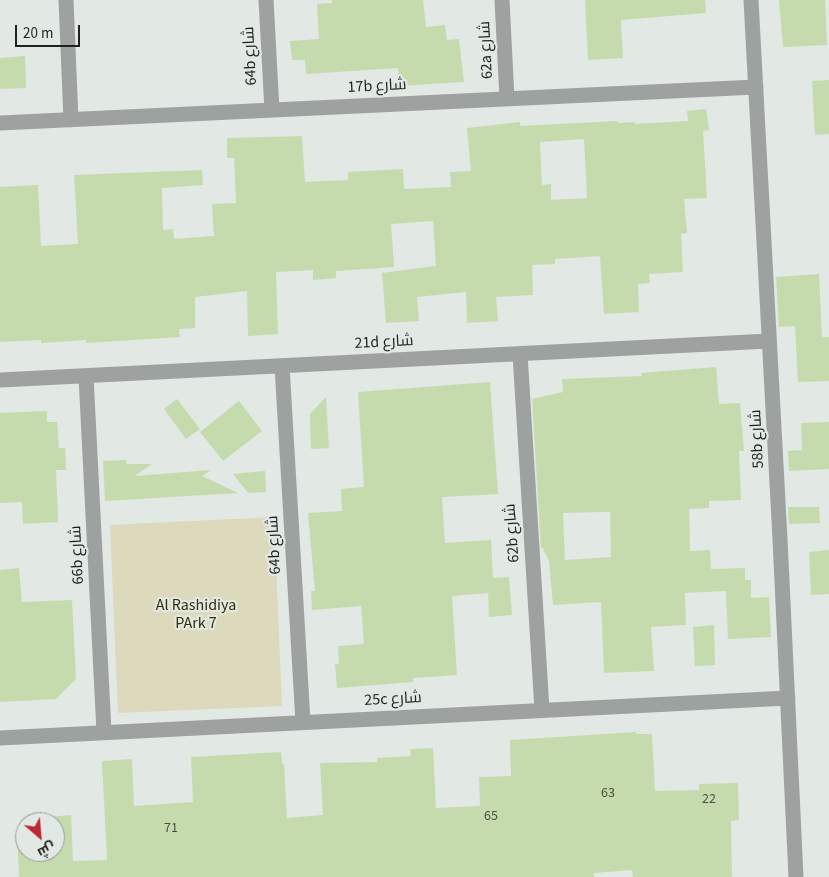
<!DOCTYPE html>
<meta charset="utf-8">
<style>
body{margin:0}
#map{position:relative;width:829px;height:877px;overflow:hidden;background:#e2e8e4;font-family:"Source Sans 3",Cairo,sans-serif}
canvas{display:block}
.north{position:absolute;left:15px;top:812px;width:50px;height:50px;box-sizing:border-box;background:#e2e8e4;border:1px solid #949895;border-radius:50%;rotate:153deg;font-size:14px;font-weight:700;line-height:20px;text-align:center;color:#1f211f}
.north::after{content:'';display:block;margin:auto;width:18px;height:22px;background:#ba2933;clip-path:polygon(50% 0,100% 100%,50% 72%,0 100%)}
.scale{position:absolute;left:15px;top:25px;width:65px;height:22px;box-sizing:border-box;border:2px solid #1f211f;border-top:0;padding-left:6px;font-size:15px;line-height:18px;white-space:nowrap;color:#1f211f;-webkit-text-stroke:4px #e2e8e4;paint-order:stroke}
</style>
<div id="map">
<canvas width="829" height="877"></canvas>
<div class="north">ش</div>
<div class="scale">20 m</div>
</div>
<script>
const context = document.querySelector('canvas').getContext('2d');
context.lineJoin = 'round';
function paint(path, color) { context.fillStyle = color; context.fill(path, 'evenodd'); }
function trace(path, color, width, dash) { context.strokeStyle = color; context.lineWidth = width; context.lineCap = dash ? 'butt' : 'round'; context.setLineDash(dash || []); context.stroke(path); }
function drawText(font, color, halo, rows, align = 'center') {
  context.font = font + ' "Source Sans 3",Cairo,sans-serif'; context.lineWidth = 4.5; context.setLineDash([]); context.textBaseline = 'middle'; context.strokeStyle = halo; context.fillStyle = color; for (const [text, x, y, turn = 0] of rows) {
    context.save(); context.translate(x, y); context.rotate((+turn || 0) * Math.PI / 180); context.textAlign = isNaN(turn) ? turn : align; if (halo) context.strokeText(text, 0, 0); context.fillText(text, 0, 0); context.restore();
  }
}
paint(new Path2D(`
 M274,517l8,189 -164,7 -8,-188z`), '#ddd9bc');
paint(new Path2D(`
 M332,0h91l3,27 19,-2 2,15 12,-1 5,43 -65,4 -1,-18 -92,6 -1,-14h-13l-2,-19 29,-2 -2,-35 15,-1z
 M585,0h120l1,13 -85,7 2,38 -35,2z
 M779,0h46l2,45 -44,2z
 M25,56l1,32 -26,1v-31z
 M829,80v54l-14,1 -3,-54z
 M706,109l3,21 -6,1 4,67 -23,1 3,34 -6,1 2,38 -34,2 1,9 -12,1 1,28 -35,2 -4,-58 -45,3v5l-23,1 1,30 -37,2 2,24 -31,2 -1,-31 -49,5 2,24 -33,2 -4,-50 54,-7 -3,-45 -42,3 3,43 -58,4v7l-23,2v-10l-37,2 2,62 -30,2 -1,-45 -52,6v31l-16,1 1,8 -94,6v-3l-45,3v-3l-41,2v-155l38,-2 3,61 37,-2 -4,-69 128,-5 1,15 -41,3 1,42 10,-1 1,10 40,-3 -2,-32 24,-1 -2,-45h-7v-20l75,-2 3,46 43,-2v-8l55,-3 1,20 47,-2 -1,-15 21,-1 -4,-43 53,-6v4l97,-5 1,2 17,-1v2l53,-3 -1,-10zM584,139l3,59 -36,2v-16l-9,1 -2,-43z
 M819,274l3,63h7v44l-31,1 -3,-56 -16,1 -3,-50z
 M716,367l3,37 21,-1 4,48h-5l2,49 -32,1v7l-20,1 1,42 20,-1 1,19 34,-1v12h6v18l18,-1 2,40 -43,2 -2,-48 -41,2 1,32 -35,2 3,44 -50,2 -3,-71 -48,3 -4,-44 -6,-13h-2l-9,-149 31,-7 -1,-13 80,-3 -1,-3zM602,512h8l1,45 -46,3 -2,-47z
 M490,382l8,112 -56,3 3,46 46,-3 2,38 16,-1 3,38 -23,2 -1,-24 -36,3 5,79 -44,3v4l-76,6 -2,-24h4l-1,-18 26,-2 -3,-38 -49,4 -1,-19h4l-7,-78 34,-2 -1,-22 23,-2 -6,-95z
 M326,397l3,51 -18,1 -1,-35z
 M177,399l23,30 -14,10 -22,-30z
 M239,401l23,30 -39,30 -23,-29z
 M47,411v11h10l2,26h6l1,22h-10l2,52 -35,2 -1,-22 -22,1v-90z
 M829,422v47l-40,2 -1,-20 14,-1 -1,-27z
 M126,460v4h26l-17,12 76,-6 -9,6 36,17 -133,8 -2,-40z
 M265,471l1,21 -18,1 -15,-19z
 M788,507h31l1,16 -31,1z
 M829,550v44l-18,1 -2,-43z
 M19,568l3,34 50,-2 4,79 -20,20 -56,3v-132z
 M714,625l1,40 -20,1 -2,-39z
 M636,732v2h16l3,57 44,-1v-6l39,-1 1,37 -8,1 1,56h-99l-1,-7 -38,3v4h-575l-2,-47 8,-1v23h30v-30h-9v-5l25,-2 2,46 34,-1 -5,-99 30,-2 2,47 59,-4 -2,-45 90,-5 1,12h2l3,54 36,-3 -3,-52 57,-1v-4l34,-2 -1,-7 23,-1 3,60 44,-2 -1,-29 32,-1 -1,-36z`), '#c6dbad');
trace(new Path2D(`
 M66,0l5,120
 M266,0l6,110
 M502,0l5,99
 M751,0l29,539 16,338
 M0,123l756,-36
 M520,354l22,356
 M282,366l21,356
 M86,376l18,356
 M0,380l769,-39
 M0,738l788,-40`), '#9da1a0', 15);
drawText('14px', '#495042', null, [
 ["63",608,794],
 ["22",709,800],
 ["65",491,817],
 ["71",171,829]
]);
drawText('16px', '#1f211f', '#e2e8e4', [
 ["62a شارع",487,50,-93],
 ["64b شارع",251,56,-93],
 ["17b شارع",377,87,-3],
 ["21d شارع",384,343,-3],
 ["58b شارع",758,439,-93],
 ["62b شارع",513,533,-94],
 ["64b شارع",275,545,-93],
 ["66b شارع",78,555,-93],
 ["25c شارع",393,700,-3]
]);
drawText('16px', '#332e05', '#e2e8e4', [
 ["Al Rashidiya",196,606],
 ["PArk 7",196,624]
]);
</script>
